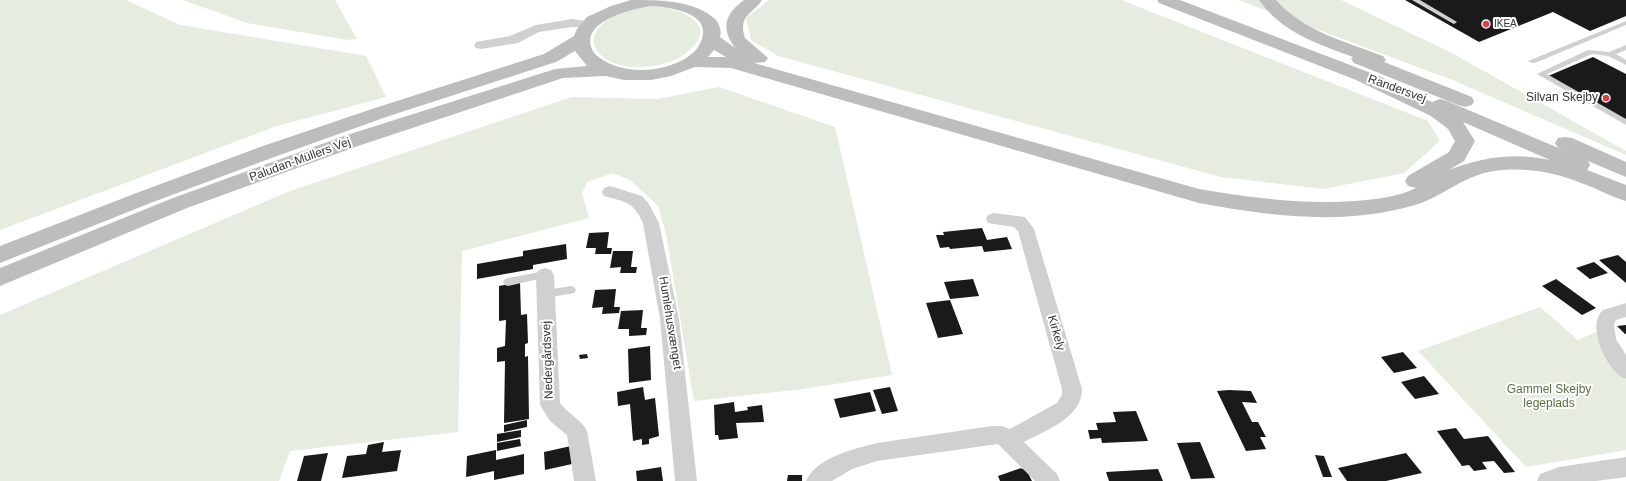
<!DOCTYPE html>
<meta charset="utf-8">
<style>
body{margin:0}
canvas{display:block;background:#fff}
</style>
<canvas width="1626" height="481"></canvas>
<script>
const context = document.querySelector('canvas').getContext('2d');
context.lineJoin = 'round';
function paint(path, color) { context.fillStyle = color; context.fill(path, 'evenodd'); }
function trace(path, color, width, dash) { context.strokeStyle = color; context.lineWidth = width; context.lineCap = dash ? 'butt' : 'round'; context.setLineDash(dash || []); context.stroke(path); }
function drawText(font, color, halo, rows, align = 'center') {
  context.font = font + ' Arial,sans-serif'; context.lineWidth = 4; context.setLineDash([]); context.textBaseline = 'middle'; context.strokeStyle = halo; context.fillStyle = color; for (const [text, x, y, turn = 0] of rows) {
    context.save(); context.translate(x, y); context.rotate((+turn || 0) * Math.PI / 180); context.textAlign = isNaN(turn) ? turn : align; if (halo) context.strokeText(text, 0, 0); context.fillText(text, 0, 0); context.restore();
  }
}
paint(new Path2D(`
 M0,0h126l54,25 186,31 20,41 -109,29 -277,104z
 M183,0h152l22,39 -9,1 -101,-17z
 M769,0h352l307,121 12,20 -36,32 -81,16 -102,-12 -443,-121 -27,-16 -5,-22z
 M1238,0h103l111,53 174,98v4l-176,-76z
 M654,6c28,3 69,19 31,48 -19,15 -65,19 -83,2 -20,-17 1,-37 19,-44 11,-4 22,-5 33,-6z
 M719,87l116,40 57,248 -89,14 -109,12 -28,-167 -8,-28 -28,-26 -17,-7 -26,9 -5,11 7,25 -127,33 -4,181 -168,19 -11,30h-279v-166l290,-124 282,-94 85,2z
 M1540,307l38,33 20,-9 2,9 26,41v69l-100,17 -108,-116z`), '#e6ecdf');
paint(new Path2D(`
 M1405,0h221v16l-36,15 -37,-19 -74,30z
 M1593,57l33,17v46l-78,-44z
 M982,228l5,12 20,-3 5,12 -28,3 -2,-6 -32,3 -1,-2 -9,1 -4,-13h8l-1,-3z
 M609,232l-2,16h5l-1,6h-16l1,-6h-10l3,-15z
 M566,244l1,15 -34,6v4l-56,10v-15l46,-8v-5z
 M613,251h20l-2,16h6l-1,6h-16l1,-6 -11,1z
 M1618,255l8,7v21l-27,-23z
 M1594,262l14,11 -18,6 -14,-11z
 M973,279l6,17 -29,3 -6,-17z
 M1556,279l40,29 -14,7 -40,-29z
 M520,282l1,33 6,-1 1,29 -3,1v13l3,-1 1,63 -25,4 1,-62 -8,1v-14l8,-2 1,-26 -7,1v-35z
 M616,289l-2,18h6l-1,6 -17,1 1,-7 -11,1 3,-18z
 M950,300l13,34 -25,4 -12,-35z
 M643,310l-2,18h6l-1,7 -17,1v-7h-11l3,-18z
 M1626,325v9h-1l-8,-8z
 M650,346l1,34 -22,3 -1,-34z
 M1403,352l14,16 -23,5 -13,-16z
 M587,354l1,4 -8,1 -1,-4z
 M1424,376l15,18 -24,5 -14,-17z
 M643,387l2,13 10,-2 4,38 -10,3v5l-7,1v-6l-9,2 -3,-37 -12,2 -1,-14z
 M890,387l8,24 -16,3 -9,-24z
 M1229,390l22,1 6,12 -15,-1 10,20h6l8,15h-6l6,12 -20,2 -29,-60z
 M870,392l6,19 -36,7 -6,-19z
 M734,402l1,10 13,-2 -1,-3 15,-2 2,17 -28,1 2,15 -19,2 -1,-5h-3l-1,-30z
 M1136,411l12,30 -46,2 -1,-5 -11,1 -2,-9h10l-2,-7 20,-1 -3,-10z
 M527,420v7l-23,5v-7z
 M1456,428l8,11 24,-3 27,36 -11,1 -10,-12 -12,1 5,7 -13,2 -5,-6 -7,1 -25,-35z
 M521,430v7l-24,5v-8z
 M520,439l1,7 -24,5v-8z
 M384,442l-2,10 19,-2 -4,21 -55,7 5,-22 19,-2 2,-9z
 M1200,442l15,36 -24,1 -14,-36z
 M571,446l1,18 -27,6 -1,-18z
 M496,450v10l28,-6v20l-30,6v-9l-28,6 1,-21z
 M328,453l-7,28h-24l7,-25z
 M1406,453l16,20 -36,8h-39l-9,-13z
 M1315,455l9,1 8,21h-9z
 M661,467l2,14h-26l-1,-10z
 M1029,467l4,7 -4,1 3,6h-32l-2,-5 23,-8 1,1z
 M1158,469l5,12h-54l-3,-9z
 M788,475h14v6h-15z`), '#1a1a1a');
paint(new Path2D(`
 M1412,0h8l37,22 -3,2 -2,-1z
 M1626,21v4l-91,38h-3l-4,-2z
 M1626,45v5l-10,4 10,6v5l-18,-9 -16,-2 -45,20 79,45v6l-89,-51 51,-24 21,2z
 M545,271l3,2 2,2 -2,2 -40,9 -3,-1 -2,-3 2,-3 3,-1z
 M571,286l3,1 2,3 -2,3 -28,5 -3,-1 -2,-3 2,-3 3,-1z`), '#d0d0d0');
paint(new Path2D(`
 M572,19l23,3 2,3 -2,3 -23,-1 -33,5 -21,11 -37,6 -5,-1 -2,-3 2,-3 34,-6 26,-11z
 M610,186l32,10 7,8 10,19 20,96 18,162h-22l-15,-162 -17,-96c-10,-22 -18,-21 -39,-27l-2,-4 2,-4z
 M994,213l31,4 9,12 48,160c0,29 -36,41 -58,53l33,32 3,7h-25l-37,-37 -121,17 -25,8 -20,12h-26c11,-24 48,-32 71,-38l115,-17h10l8,3 47,-26 5,-8v-6l-44,-158 -4,-4 -26,-4 -2,-4 2,-4z
 M545,268l6,2 3,5 6,128c8,11 21,16 27,28l9,50h-22l-7,-46 -17,-14 -10,-16 -4,-130 3,-5z
 M1626,303v14l-10,3 -2,5 2,14 10,16v24c-18,-6 -41,-53 -23,-69z
 M1626,457v20l-30,4h-59l3,-7 19,-7z`), '#d0d0d0');
paint(new Path2D(`
 M631,0c28,0 65,0 85,20 3,4 6,11 4,17l15,11c-14,-20 -11,-33 9,-48h18c-10,15 -24,15 -17,38l23,20 -3,4 -11,1 445,126c55,9 110,17 167,11 17,-2 34,-4 50,-12l-8,-2 -3,-5 3,-5 41,-24 6,-11 -7,-12 -17,-13 -75,-36 -197,-77 -2,-3h23l204,78 3,4 45,20 8,-3 7,2 121,51 -10,-4 -3,-5 3,-5 7,-1 7,1 54,24v15l-38,-16 2,4 -3,5 39,15v16c-15,-4 -30,-13 -45,-18 -24,-10 -51,-15 -77,-13 -39,2 -56,25 -89,35 -71,21 -144,11 -216,-2l-468,-135 -36,-1 -24,9 -20,4h-27l-18,-4 -43,2 -205,68 -171,62 -187,78v-18l173,-70 171,-62 211,-67 32,-3 -12,-15 -19,11 -167,54 -112,40 -124,46 -153,61v-17l139,-54 124,-46 112,-38 169,-54 30,-18 3,-7 10,-12 24,-11zM651,6c17,1 60,6 51,33 -2,5 -4,9 -8,13 -24,22 -75,25 -99,2 -21,-31 35,-45 56,-48zM714,50l12,7h-18zM1463,122l87,38c-34,-8 -69,-3 -101,10l15,-9 11,-20z
 M1259,0h17c27,31 70,42 107,56l3,4 -2,2 88,35 2,4 -2,4 -7,2 -7,-2 -104,-42 -3,-4 2,-2c-35,-13 -72,-25 -94,-57z`), '#bdbdbd');
for (const [x, y, r, color] of [
 [1486,24,4,"#e63946"],
 [1606,98,4,"#e63946"]
]) { const dot = new Path2D(); dot.arc(x, y, r, 0, 2 * Math.PI); context.fillStyle = color; context.fill(dot); trace(dot, '#fff', 1.5); }
drawText('10px', '#333', '#fff', [
 ["IKEA",1494,24]
], 'left');
drawText('12px', '#333', '#fff', [
 ["Randersvej",1397,89,20],
 ["Paludan-Müllers Vej",300,160,-20],
 ["Humlehusvænget",670,323,81],
 ["Kirkely",1056,333,74],
 ["Nedergårdsvej",548,360,-92]
]);
drawText('12px', '#333', '#fff', [
 ["Silvan Skejby",1598,98]
], 'right');
drawText('12px', '#56703f', '#fff', [
 ["Gammel Skejby",1549,390],
 ["legeplads",1549,404]
]);
</script>
